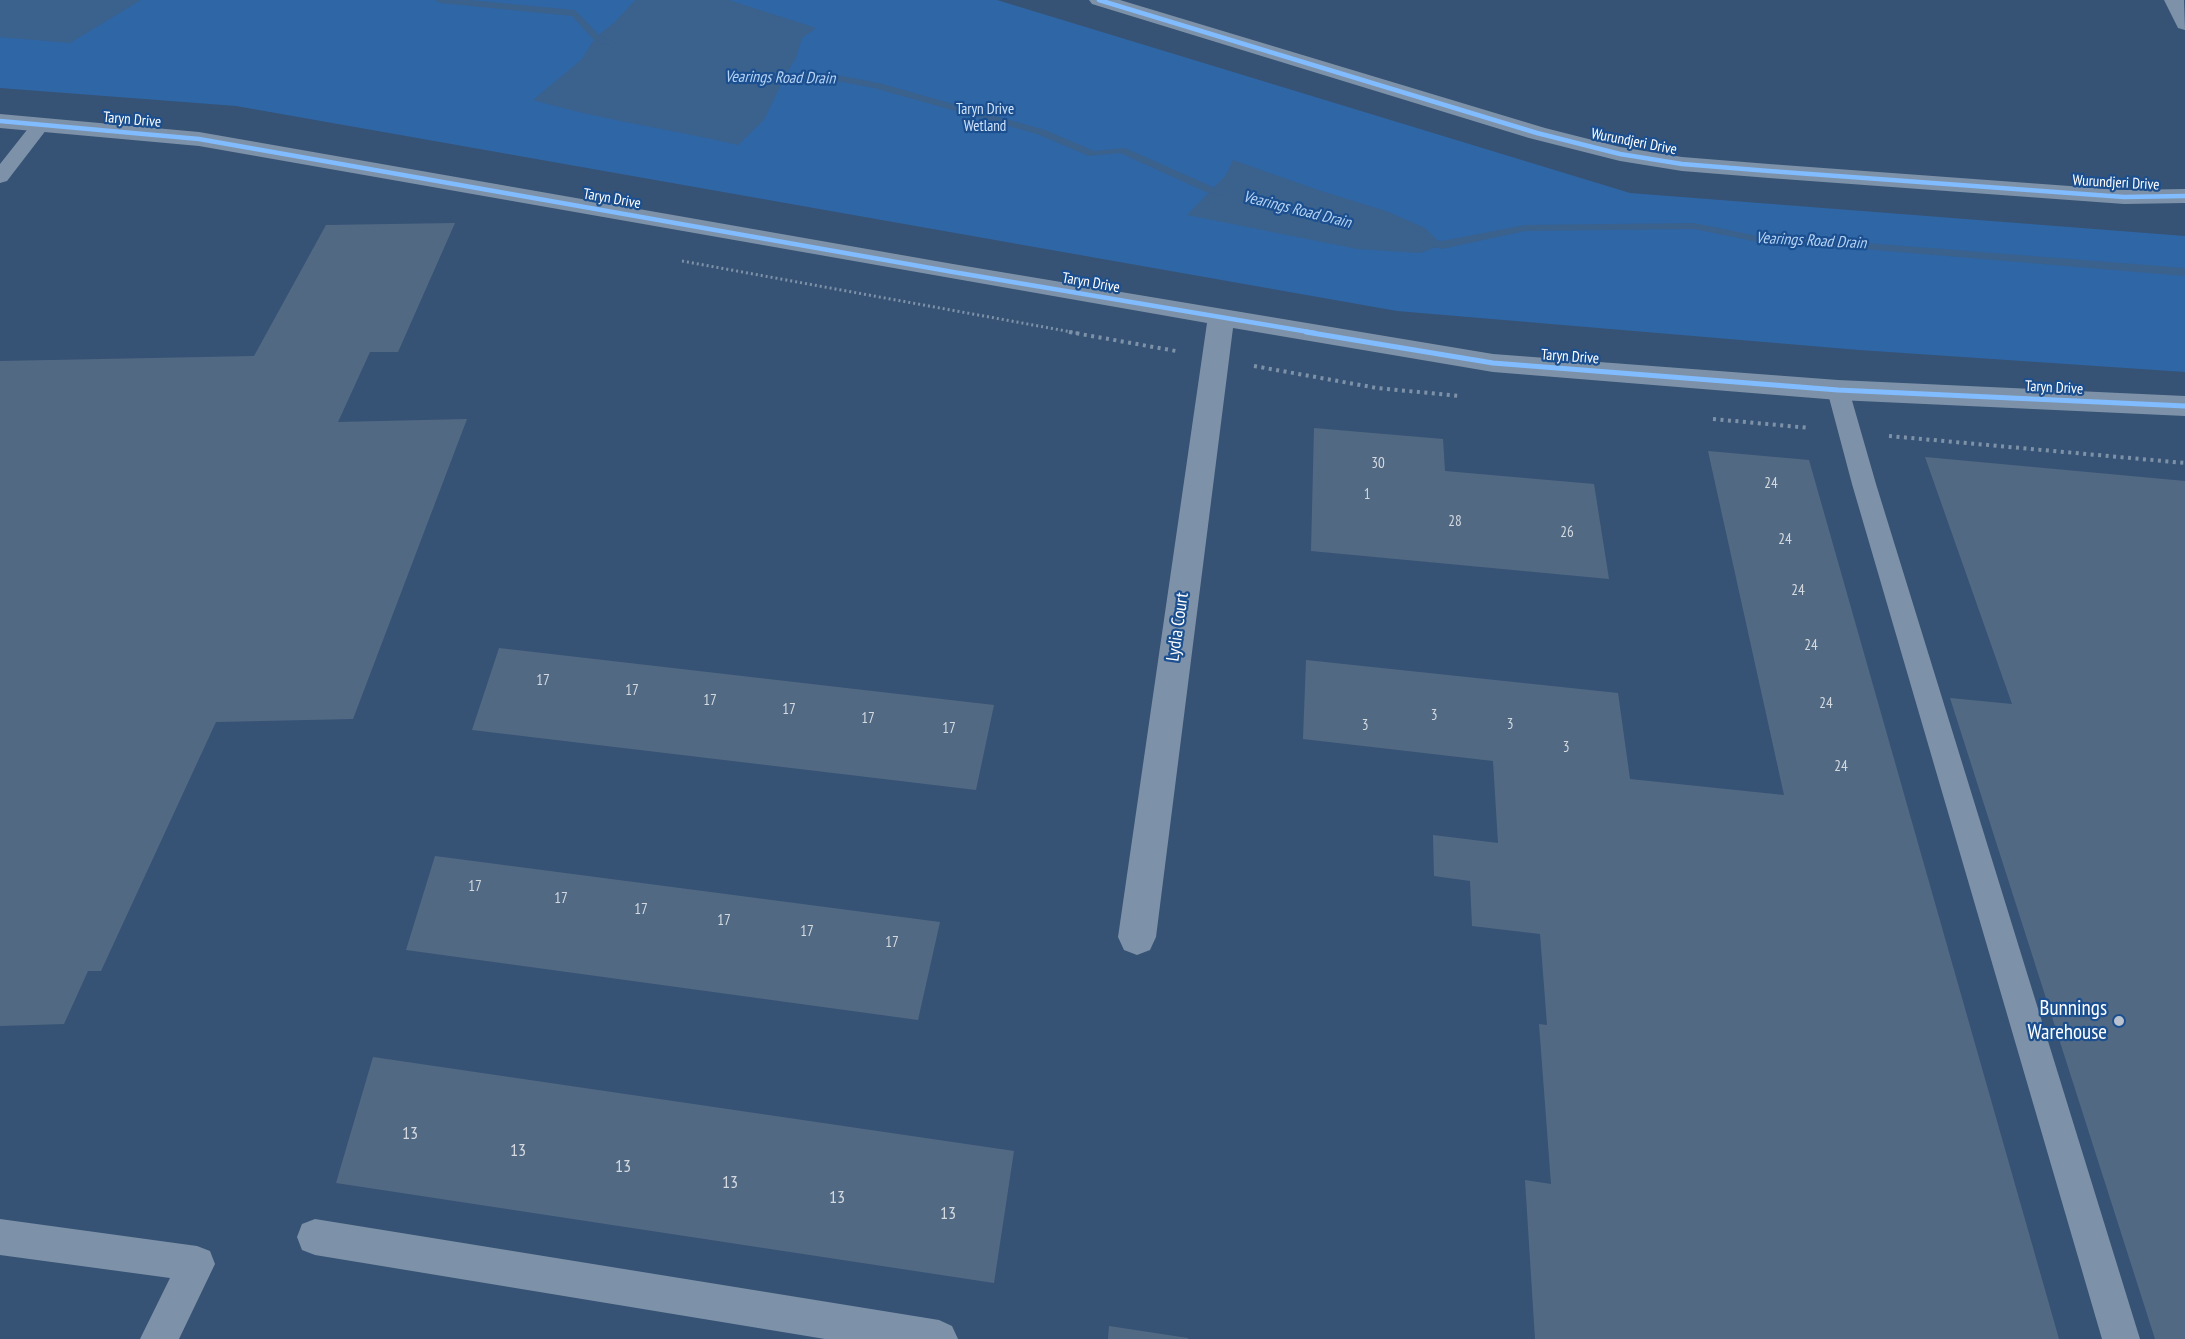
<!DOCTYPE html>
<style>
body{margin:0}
canvas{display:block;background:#365274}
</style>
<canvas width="2185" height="1339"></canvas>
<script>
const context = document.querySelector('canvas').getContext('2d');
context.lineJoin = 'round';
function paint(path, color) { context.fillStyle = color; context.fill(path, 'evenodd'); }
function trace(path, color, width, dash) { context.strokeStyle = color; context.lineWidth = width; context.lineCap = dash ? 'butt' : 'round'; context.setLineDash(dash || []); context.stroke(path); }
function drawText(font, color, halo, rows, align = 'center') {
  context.font = font + ' "PT Sans Narrow",sans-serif'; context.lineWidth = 4.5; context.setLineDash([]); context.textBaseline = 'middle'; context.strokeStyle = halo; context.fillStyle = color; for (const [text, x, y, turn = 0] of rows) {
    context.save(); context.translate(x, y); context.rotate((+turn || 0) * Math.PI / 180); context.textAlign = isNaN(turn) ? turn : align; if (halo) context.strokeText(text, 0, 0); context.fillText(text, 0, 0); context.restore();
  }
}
paint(new Path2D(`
 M0,0h997l633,193 555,43v136l-326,-22 -462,-39 -1161,-205 -236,-18z`), '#2f66a5');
paint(new Path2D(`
 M0,0h141l-71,43 -70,-6z
 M635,0h94l87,28 -14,10 -6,20 -11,18 -21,44 -26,25c-68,-16 -137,-25 -205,-45l48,-40 15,-23 19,-15z
 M1233,160l85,30 68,21 39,17 17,17 -22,8 -63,-4 -170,-34 39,-40z`), '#3b618d');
paint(new Path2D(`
 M435,0h34l106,10 24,25 19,9 -5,3 -20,-8 -21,-23 -132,-13z
 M826,73l53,10 166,47 49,21 31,-3 88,39 20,7 -5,3 -22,-5 -86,-39 -31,3 -52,-22 -163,-46 -48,-9 -62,1 -5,-3 5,-3z
 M1694,223l69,14 16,-4 36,6 370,29v8l-370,-31 -36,-6 -16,4 -69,-14 -169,2 -83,18 -22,-6 -2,-2 6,-3 18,3 83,-16z`), '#3b618d');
paint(new Path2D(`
 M455,223l-57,129h-28l-32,70 129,-3 -114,300 -137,3 -115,249h-13l-24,53 -64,2v-665l254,-5 72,-131z
 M1314,428l129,11 2,32 149,13 15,95 -298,-28z
 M1708,451l101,9 250,879h-524l-10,-159 26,4 -12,-160 8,1 -7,-91 -68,-8 -2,-45 -36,-5 -1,-41 65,8 -5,-82 -190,-22 3,-79 312,33 12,86 154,16z
 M1925,457l260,24v858h-30l-205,-641 62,6z
 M499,648l495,57 -18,85 -504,-60z
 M435,856l505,66 -22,98 -512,-70z
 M373,1057l641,94 -20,132 -658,-100z
 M1109,1326l79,12v1h-80z`), '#526984');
trace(new Path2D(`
 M682,261l395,72`), '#7d92a8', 3, [2, 3]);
trace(new Path2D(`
 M1069,332l107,19
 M1254,366l123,22 83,8
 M1713,419l97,9
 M1889,436l296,27`), '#7d92a8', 4, [3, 4.5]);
paint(new Path2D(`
 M41,119l7,2 2,4 -43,56 -7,2v-19l34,-43z
 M1838,382l8,2 3,6 27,94 264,855h-38l-250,-855 -25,-94 3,-6z
 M0,1219l197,27 13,5 5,13 -36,75h-39l30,-61 -170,-23z
 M315,1219l624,101 13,6 6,13h-133l-510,-84 -13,-5 -5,-13 5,-13z`), '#7d92a8');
paint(new Path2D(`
 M1089,0h31l425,128 75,19 62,10 87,7 355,26 61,-1v14l-61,1 -355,-26 -87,-7 -62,-10 -91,-23 -437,-134z
 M2164,0h20l1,30 -7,-2z
 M0,114l199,18 754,132 540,90 345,26 347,16v20l-347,-16 -345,-28 -260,-44 -77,609 -6,13 -13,5 -13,-5 -6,-13 89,-614 -1008,-177 -199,-18z`), '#7d92a8');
trace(new Path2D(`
 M1099,0l438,133 83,21 62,10 87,7 355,26 61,-1
 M0,121l199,18 754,133 362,61`), '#80bcff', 4.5);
trace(new Path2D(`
 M1306,332l187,31 345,27 347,16`), '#80bcff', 5);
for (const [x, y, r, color] of [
 [2119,1021,6,"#b9c2ce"]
]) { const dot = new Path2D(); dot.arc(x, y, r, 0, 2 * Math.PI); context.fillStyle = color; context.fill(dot); trace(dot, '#1b4f8f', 2); }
drawText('15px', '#cfe3fa', '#1b4f8f', [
 ["Taryn Drive",985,110],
 ["Wetland",985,127]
]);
drawText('15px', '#fff', '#1b4f8f', [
 ["Taryn Drive",132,120,5],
 ["Wurundjeri Drive",1634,142,11],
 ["Wurundjeri Drive",2116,183,3],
 ["Taryn Drive",612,199,10],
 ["Taryn Drive",1091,283,10],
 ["Taryn Drive",1570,357,4],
 ["Taryn Drive",2054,388,3]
]);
drawText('15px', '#d4dae0', null, [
 ["30",1378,464],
 ["24",1771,484],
 ["1",1367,495],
 ["28",1455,522],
 ["26",1567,533],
 ["24",1785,540],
 ["24",1798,591],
 ["24",1811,646],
 ["17",543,681],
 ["17",632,691],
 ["17",710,701],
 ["24",1826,704],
 ["17",789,710],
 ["3",1434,716],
 ["17",868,719],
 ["3",1510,725],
 ["3",1365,726],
 ["17",949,729],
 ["3",1566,748],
 ["24",1841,767],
 ["17",475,887],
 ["17",561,899],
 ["17",641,910],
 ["17",724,921],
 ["17",807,932],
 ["17",892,943]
]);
drawText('italic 16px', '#b5d3f5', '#1b4f8f', [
 ["Vearings Road Drain",780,78,1],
 ["Vearings Road Drain",1297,210,14],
 ["Vearings Road Drain",1811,241,3]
]);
drawText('18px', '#fff', '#1b4f8f', [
 ["Lydia Court",1178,627,-82]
]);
drawText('18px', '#d4dae0', null, [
 ["13",410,1134],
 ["13",518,1151],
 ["13",623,1167],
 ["13",730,1183],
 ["13",837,1198],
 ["13",948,1214]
]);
drawText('21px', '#fff', '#1b4f8f', [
 ["Bunnings",2107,1009],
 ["Warehouse",2107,1033]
], 'right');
</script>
